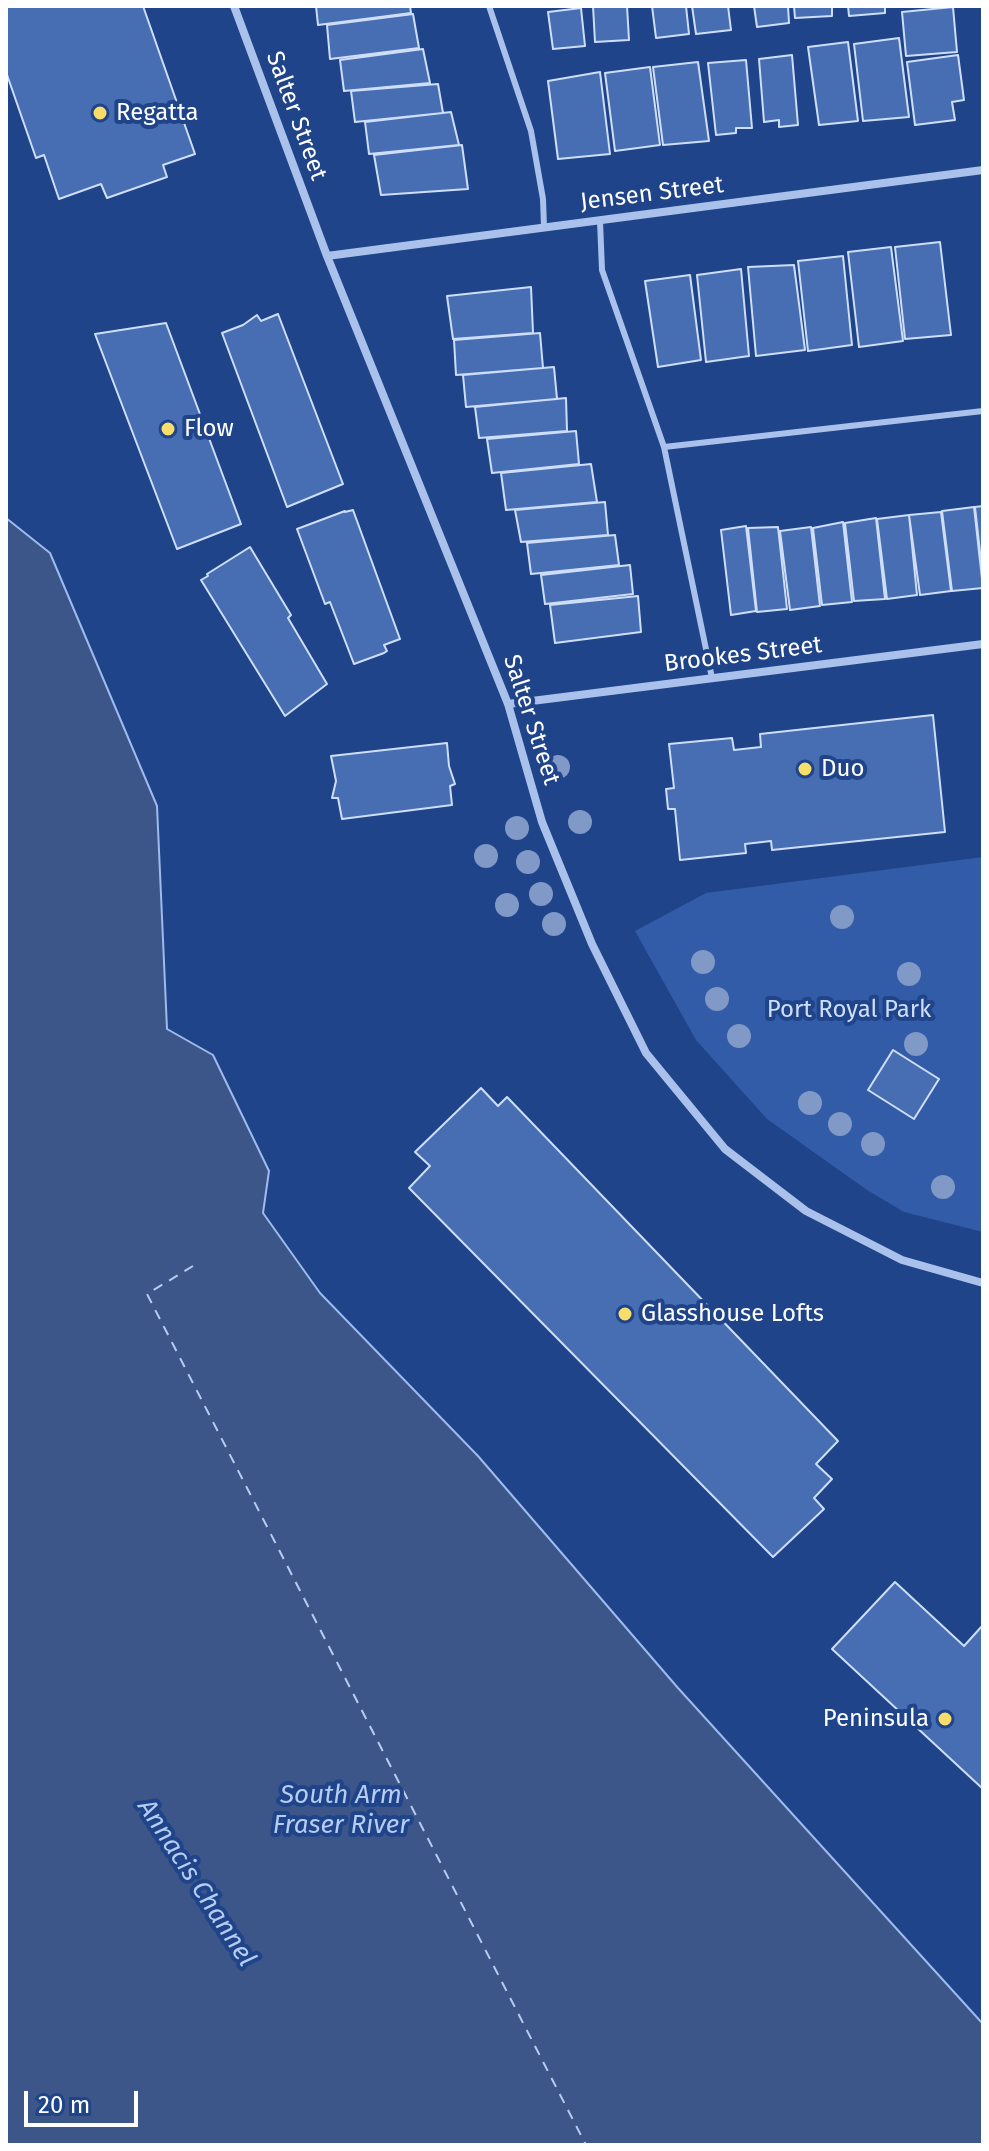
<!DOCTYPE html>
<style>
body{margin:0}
#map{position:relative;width:989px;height:2151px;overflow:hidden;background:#1f448a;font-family:"Fira Sans",sans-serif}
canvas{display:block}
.frame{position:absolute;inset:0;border:8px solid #fff;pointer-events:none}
.scale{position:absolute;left:24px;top:2091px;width:114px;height:36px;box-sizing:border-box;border:4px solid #fff;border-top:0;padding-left:10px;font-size:24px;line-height:28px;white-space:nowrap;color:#fff;-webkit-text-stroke:6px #1f448a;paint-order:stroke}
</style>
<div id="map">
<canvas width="989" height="2151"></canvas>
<div class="frame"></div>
<div class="scale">20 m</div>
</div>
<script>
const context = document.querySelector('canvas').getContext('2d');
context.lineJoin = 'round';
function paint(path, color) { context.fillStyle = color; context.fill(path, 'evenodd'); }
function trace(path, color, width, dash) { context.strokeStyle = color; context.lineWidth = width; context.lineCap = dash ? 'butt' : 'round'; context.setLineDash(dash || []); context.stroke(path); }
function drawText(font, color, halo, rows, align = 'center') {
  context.font = font + ' "Fira Sans",sans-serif'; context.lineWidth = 8; context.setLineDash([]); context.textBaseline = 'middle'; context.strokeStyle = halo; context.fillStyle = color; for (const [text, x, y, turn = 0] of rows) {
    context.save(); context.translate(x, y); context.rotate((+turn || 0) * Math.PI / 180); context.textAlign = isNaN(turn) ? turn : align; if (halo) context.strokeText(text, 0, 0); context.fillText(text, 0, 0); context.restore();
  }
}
paint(new Path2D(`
 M983,857v375l-79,-20 -37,-22 -100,-71 -71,-79 -61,-109 71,-38z`), '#325ca7');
const water = new Path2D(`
 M6,518l44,35 107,253 10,223 46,26 56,116 -6,42 57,80 158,163 200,232 305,336v121h-977z`);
paint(water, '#3c568a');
trace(water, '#9ebbed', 2);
trace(new Path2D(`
 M193,1266l-46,28 439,851`), '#b6ccf2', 2, [10, 8]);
const building = new Path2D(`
 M6,6h137l52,148 -32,11 4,12 -60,21 -6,-14 -42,15 -15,-44 -8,3 -30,-86z
 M316,6h94l1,7 -93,12z
 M593,6h34l2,34 -34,2z
 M652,6h34l3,28 -33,4z
 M692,6h36l3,24 -35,4z
 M754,6h34l1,17 -32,4z
 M794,6h38v10l-37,2z
 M848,6h37v7l-36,3z
 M953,7l4,45 -51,4 -4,-44z
 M581,8l4,38 -32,3 -5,-37z
 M413,14l6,34 -89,11 -3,-34z
 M899,38l10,79 -46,4 -9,-77z
 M848,42l10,79 -39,4 -11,-78z
 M423,49l7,34 -86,8 -4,-31z
 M792,55l6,70 -19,2v-7l-15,2 -5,-63z
 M958,55l6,45 -12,2 3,18 -40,5 -8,-63z
 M746,60l6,68h-16v5l-20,2 -8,-72z
 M698,62l11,79 -46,4 -10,-78z
 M650,67l10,78 -45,6 -10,-78z
 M600,72l10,82 -52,5 -10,-78z
 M438,84l5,29 -88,9 -4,-31z
 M451,112l8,33 -90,9 -4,-32z
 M462,145l6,44 -87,6 -7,-40z
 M940,242l11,93 -46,4 -10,-92z
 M891,247l12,94 -44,6 -11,-95z
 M843,256l9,89 -44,6 -10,-90z
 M794,265l11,85 -49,6 -8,-89z
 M741,269l8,87 -43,6 -9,-87z
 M690,275l11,85 -43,7 -13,-86z
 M531,287l2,46 -80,6 -6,-43z
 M278,314l65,170 -56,23 -65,-174 21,-8 14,-10 4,6z
 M166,323l75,201 -64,25 -82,-215z
 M540,333l3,35 -87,7 -2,-35z
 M554,367l3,32 -91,8 -3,-32z
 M566,398l1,33 -88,7 -4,-31z
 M576,431l3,33 -87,9 -5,-34z
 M591,464l6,38 -91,8 -5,-37z
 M605,502l3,33 -87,7 -6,-32z
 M983,506v73l-8,-72z
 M974,507l9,81 -31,3 -10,-80z
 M353,510l47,129 -16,6 3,6 -3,2 -30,11 -24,-62 -5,2 -28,-75 48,-18v1z
 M941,512l10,79 -31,4 -11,-80z
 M909,515l8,80 -30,4 -10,-80z
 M876,518l9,81 -31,2 -9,-78z
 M843,522l9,80 -30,3 -9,-77z
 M746,526l10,85 -25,4 -10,-85z
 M778,527l9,82 -30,3 -9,-84z
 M811,527l9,79 -30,4 -10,-79z
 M615,535l4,30 -88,9 -4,-31z
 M250,547l41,68 -3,3 39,66 -42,32 -84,-136 7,-4 -1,-2z
 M630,565l3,29 -88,10 -4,-29z
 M638,596l3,36 -86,11 -5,-38z
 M933,715l12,117 -173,18 -1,-9 -26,3 1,9 -66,7 -5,-51h-7l-2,-20 8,-1 -5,-44 63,-6 2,12 27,-3 -1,-13z
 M447,743l2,23 6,18 -5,2 2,19 -110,14 -4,-21h-6l4,-17 -5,-25z
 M893,1050l46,29 -25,40 -46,-29z
 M481,1088l17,18 9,-9 331,344 -22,23 16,15 -18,19 10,11 -51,48 -364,-369 21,-22 -15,-14z
 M895,1582l69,64 19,-21v164l-151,-140z`);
paint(building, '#476db2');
trace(building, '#cfdef8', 2);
trace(new Path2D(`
 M489,6l42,125 12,68 1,28
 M600,221l2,49 62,177 48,231
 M664,447l319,-36`), '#aac2eb', 6);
trace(new Path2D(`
 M234,6l93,250 181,448 34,118 50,122 54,109 79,96 81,62 96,49 81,23
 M327,256l656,-86
 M508,704l475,-60`), '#aac2eb', 8);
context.fillStyle = '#8099c6';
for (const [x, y] of [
 [558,767],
 [580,822],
 [517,828],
 [486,856],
 [528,862],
 [541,894],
 [507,905],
 [842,917],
 [554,924],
 [703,962],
 [909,974],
 [717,999],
 [739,1036],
 [916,1044],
 [810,1103],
 [840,1124],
 [873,1144],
 [943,1187]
]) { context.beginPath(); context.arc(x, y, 12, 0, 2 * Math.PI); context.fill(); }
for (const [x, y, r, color] of [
 [100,113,8,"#f9dd6a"],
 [168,429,8,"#f9dd6a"],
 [805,769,8,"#f9dd6a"],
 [625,1314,8,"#f9dd6a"],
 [945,1719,8,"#f9dd6a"]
]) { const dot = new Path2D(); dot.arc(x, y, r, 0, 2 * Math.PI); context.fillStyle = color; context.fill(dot); trace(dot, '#1f448a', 3); }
drawText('24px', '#fff', '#1f448a', [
 ["Regatta",116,113],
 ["Flow",184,429],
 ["Duo",821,769],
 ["Glasshouse Lofts",641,1314],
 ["Peninsula",929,1719,"right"]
], 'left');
drawText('24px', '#fff', '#1f448a', [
 ["Salter Street",296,116,70],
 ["Jensen Street",652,194,-7],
 ["Brookes Street",743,655,-7],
 ["Salter Street",531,720,72]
]);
drawText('24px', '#cfdef8', '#1f448a', [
 ["Port Royal Park",849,1010]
]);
drawText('italic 26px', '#b6ccf2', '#1f448a', [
 ["South Arm",341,1796],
 ["Fraser River",341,1826],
 ["Annacis Channel",196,1883,57]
]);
</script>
